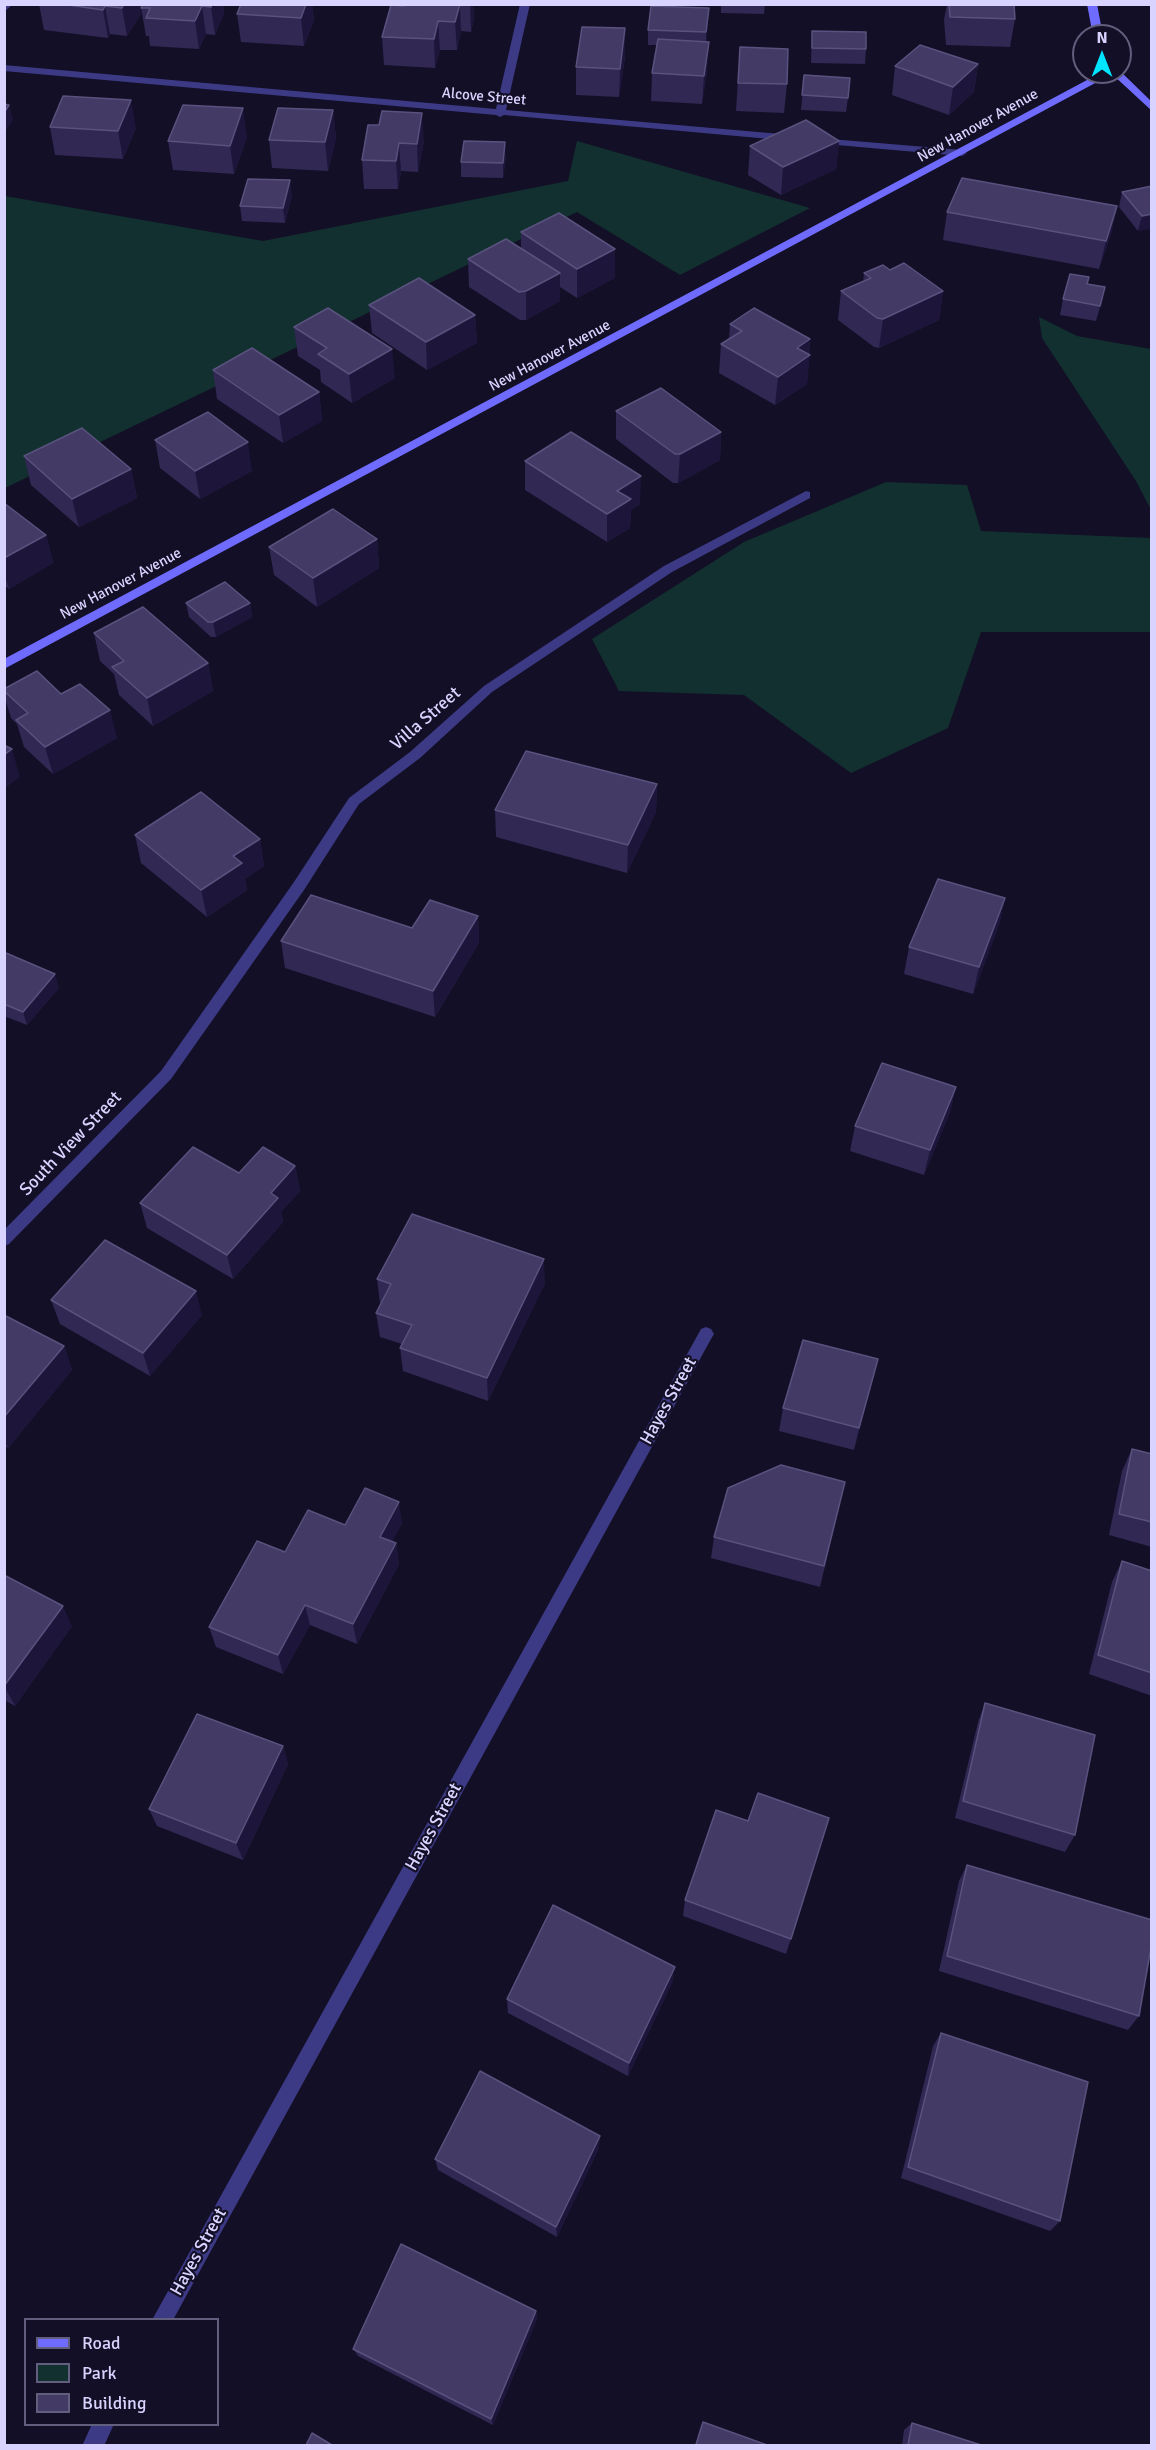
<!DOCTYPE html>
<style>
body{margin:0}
#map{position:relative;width:1156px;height:2450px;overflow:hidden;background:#130f26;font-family:Signika,sans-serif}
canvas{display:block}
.frame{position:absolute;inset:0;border:6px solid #d9d4ff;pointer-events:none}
.legend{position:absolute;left:24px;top:2318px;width:195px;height:108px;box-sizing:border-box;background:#130f26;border:2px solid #625e7d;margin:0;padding:8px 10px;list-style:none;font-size:18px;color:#d9d4ff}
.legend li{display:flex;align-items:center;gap:12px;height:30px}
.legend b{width:30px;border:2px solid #625e7d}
.north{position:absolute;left:1072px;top:24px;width:60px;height:60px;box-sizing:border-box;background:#130f26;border:2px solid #625e7d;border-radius:50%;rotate:0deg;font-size:16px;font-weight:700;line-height:24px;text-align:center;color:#d9d4ff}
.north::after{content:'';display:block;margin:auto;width:21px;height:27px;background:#00e5ff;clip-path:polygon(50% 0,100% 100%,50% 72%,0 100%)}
</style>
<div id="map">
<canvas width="1156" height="2450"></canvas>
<div class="frame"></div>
<ul class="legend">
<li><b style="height:8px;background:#6f6bff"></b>Road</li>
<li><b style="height:16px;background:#12302f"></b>Park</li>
<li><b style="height:16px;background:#433a66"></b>Building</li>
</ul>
<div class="north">N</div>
</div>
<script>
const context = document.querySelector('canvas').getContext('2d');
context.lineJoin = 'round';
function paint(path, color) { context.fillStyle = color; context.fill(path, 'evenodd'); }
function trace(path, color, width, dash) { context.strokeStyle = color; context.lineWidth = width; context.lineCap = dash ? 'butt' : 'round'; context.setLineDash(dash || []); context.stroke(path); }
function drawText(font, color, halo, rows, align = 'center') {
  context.font = font + ' Signika,sans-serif'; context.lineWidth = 4.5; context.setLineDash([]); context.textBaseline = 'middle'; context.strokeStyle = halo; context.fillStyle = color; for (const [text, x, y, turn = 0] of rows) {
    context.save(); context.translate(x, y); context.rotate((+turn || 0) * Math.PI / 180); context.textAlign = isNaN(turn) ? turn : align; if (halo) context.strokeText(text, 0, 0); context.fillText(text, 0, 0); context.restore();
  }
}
paint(new Path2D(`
 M577,141l233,67 -130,67 -103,-63 -572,276v-292l258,45 305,-60z
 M1039,317l38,19 74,13v161l-15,-29 -94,-143z
 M886,482l81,3 14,46 170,7v94h-170l-33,96 -97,45 -107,-78 -125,-4 -27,-52 152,-97z`), '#12302f');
paint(new Path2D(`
 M4,4h9l-9,8z
 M520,4h10l-24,106 286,25 5,3 -5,3 -288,-26 -4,2 -4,-2 -492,-44v-6l492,44z
 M818,138l144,12 5,3 -5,3 -148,-13v-4z
 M806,491l4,1v6l-138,74 -180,120 -72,66 -61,46 -55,86 -133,189 -162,165 -5,2v-16l157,-159 133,-189 55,-84 61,-46 74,-66 180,-120z
 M706,1327l5,2 3,5 -3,5 -538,981h-21l549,-991z
 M92,2424h22l-10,22h-22z`), '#3d3a85');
paint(new Path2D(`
 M1087,4h10l6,32h-10z
 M1120,71l32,31v9l-40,-37 -1108,595v-10l1098,-587z`), '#6f6bff');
paint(new Path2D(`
 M39,4h100l2,10 -14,22 -17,-2 -2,4 -64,-8z
 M143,4h80l1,9 -9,22 -9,-1 -7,15 -49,-3 -1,-10h-3l-5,-28z
 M241,4h71l2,16 -10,26 -63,-4 -4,-28z
 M405,4h68l1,14 -3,14 -10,-1 -4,19h-17l-5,18 -51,-3 -2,-28z
 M721,4h44l-1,10 -43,-1z
 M947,4h67l1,15 -5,28 -64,-2 -2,-25z
 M709,8l-3,34 1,29 -5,33 -51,-3 1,-28 5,-28h-9v-15z
 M812,31l54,18 -1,15 -54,-1z
 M740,47l47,37 -3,29 -48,-2z
 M625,57l-6,40 -43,-2v-28z
 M978,64l-4,28 -25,23 -57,-20 3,-29z
 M804,75l44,23 -2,14 -45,-2z
 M333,110l3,28 -8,33 -56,-3 -3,-28z
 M368,125l56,16 -6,31 -17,-1 -3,18h-34l-2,-29z
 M50,127l86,1 -13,31 -68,-4z
 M247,137l-13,37 -61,-4 -5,-29z
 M839,141l-3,28 -55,26 -33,-20 2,-29z
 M506,157l-3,21 -42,-1v-15z
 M1152,186l-14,45 -19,-24 3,-15z
 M292,195l-7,28 -43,-2 -2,-15z
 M1117,206l-6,28 -12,35 -156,-29 4,-28z
 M521,232l94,46 -38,20 -17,-11v14l-34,19h-6l-51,-33 -1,-28 53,-11z
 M890,270l53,21 -4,29 -60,28 -5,-1 -36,-27 3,-29 22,-9 1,-9z
 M1088,284l14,18 -6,19 -36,-6 3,-16z
 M369,305l106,10 2,28 -50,27 -55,-37z
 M730,324l80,15 -3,45 -32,21 -56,-32 2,-29 8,-5z
 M294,327l101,51 -43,25 -31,-21 -1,-12 -22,-14z
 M213,370l106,22 3,29 -39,22 -66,-44z
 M616,411l105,21 -1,28 -42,23h-5l-57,-44z
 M155,440l97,31 -52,28 -40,-31z
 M24,456l107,13 6,29 -58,29 -48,-42z
 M525,461l115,43 -9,6 -1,18 -23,14 -82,-52z
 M4,503l42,32 7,28 -44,26 -5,-4z
 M377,539l2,29 -62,39 -43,-32 -5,-28z
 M186,603h64l2,14 -36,20h-5l-22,-20z
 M94,633l114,30 5,28 -60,35 -34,-31 -5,-21 -14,-13z
 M4,689l57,5 56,44 -64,36 -29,-27 -7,-23 -6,-6 -7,-23z
 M657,784l-1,28 -29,61 -131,-36 -1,-27z
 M135,835l125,4 4,27 -19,13 2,11 -40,27 -66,-54z
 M1005,898l-6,27 -26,69 -69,-20 5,-27z
 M478,916l1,27 -44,74 -150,-49 -4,-27 131,-13z
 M4,955l55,33 -32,37 -23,-9z
 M956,1087l-6,25 -26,63 -74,-24 5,-25z
 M295,1166l5,25 -19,21 2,10 -50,57 -86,-51 -7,-25 99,-30z
 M377,1279l168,4 -57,118 -85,-30 -3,-23 2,-4 -22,-7 -4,-24 5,-10h-1z
 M51,1300l151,15 -52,61 -90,-52z
 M4,1315l60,31 8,24 -64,78 -4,-3z
 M878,1359l-6,23 -18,68 -75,-19 4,-23z
 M1132,1449l20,5v93l-43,-12 13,-64z
 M840,1504l-20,83 -109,-29 3,-21z
 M402,1523l-10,18 4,2 3,21 -42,80 -47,-19 -27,49 -67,-27 -7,-20 76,-75 60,-27z
 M1122,1561l30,10v125l-63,-22 23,-92z
 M4,1575l68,51 -57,80 -11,-6z
 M985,1703l90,132 -10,17 -110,-34 23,-96z
 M283,1746l5,18 -45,96 -86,-34 -8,-17z
 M748,1821l76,15 -38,118 -103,-38 2,-16z
 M967,1865l172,151 -11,14 -189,-59 20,-90z
 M673,1981l-45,95 -120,-63 -1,-14z
 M941,2033l119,188 -10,10 -149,-53 32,-132z
 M599,2148l-42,89 -119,-67 -3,-11z
 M536,2311l1,8 -44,106 -135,-69 -5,-7z
 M703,2422l64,23h-72l5,-17z
 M912,2423l69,22h-79l2,-15z`), '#312854');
paint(new Path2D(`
 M124,4h15l2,10 -14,22 -5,-28z
 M212,4h11l1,9 -9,22 -4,-28z
 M306,4h6l2,16 -10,26 -3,-28z
 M460,4l1,27 -4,19 -2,-28z
 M470,4h3l1,14 -3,14z
 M105,6l5,28 -2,4 -5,-28z
 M202,6l4,28 -7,15 -4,-28z
 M709,8l-1,15 -2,24v-15z
 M438,21l2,29 -5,18 -1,-29z
 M625,28v29l-6,40 1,-28z
 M709,42l-2,29 -5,33 2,-28z
 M978,64l-4,28 -25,23 4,-28z
 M131,100l5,28 -13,31 -5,-28z
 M9,105l4,15 -9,14v-21z
 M243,108l4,29 -13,37 -4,-28z
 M333,110l3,28 -8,33 -3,-29z
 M422,113l2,28 -6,31 -1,-28z
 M839,141l-3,28 -55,26 2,-28z
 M505,142l1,15 -3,21v-15z
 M399,143l2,28 -3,18 -2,-28z
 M290,180l2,15 -7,28 -2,-15z
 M1117,206l-6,28 -12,35 7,-28z
 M1152,214v15l-14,2 4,-15z
 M615,249v29l-38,20v-29z
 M560,273v28l-34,19v-29z
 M1105,287l-3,15 -6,19 4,-15z
 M943,291l-4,29 -60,28 4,-29z
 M475,315l2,28 -50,27 -1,-28z
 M810,339l-2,18 2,-2 -3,29 -32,21 3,-28 19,-29z
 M392,349l3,29 -43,25 -3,-29z
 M319,392l3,29 -39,22 -4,-28z
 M721,432l-1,28 -42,23 2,-29z
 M248,442l4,29 -52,28 -5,-28z
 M131,469l6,29 -58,29 -7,-28z
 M641,476l-1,28 -9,6 -1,18 -23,14v-28l10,-23z
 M46,535l7,28 -44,26 -5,-16v-15z
 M377,539l2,29 -62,39 -4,-29z
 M250,603l2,14 -36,20 -3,-15z
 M208,663l5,28 -60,35 -6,-28z
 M110,710l7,28 -64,36 -8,-27z
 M12,749l8,28 -16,12v-34z
 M657,784l-1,28 -29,61 1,-28z
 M260,839l4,27 -19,13 2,11 -40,27 -6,-27 32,-34z
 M1005,898l-6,27 -26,69 6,-27z
 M478,916l1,27 -44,74 -2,-26z
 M55,974l4,14 -32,37 -4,-13z
 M956,1087l-6,25 -26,63 6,-25z
 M295,1166l5,25 -19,21 2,10 -50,57 -6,-24 44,-62z
 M544,1259l1,24 -57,118 -1,-23z
 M196,1291l6,24 -52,61 -7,-23z
 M64,1346l8,24 -64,78 -4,-9v-22z
 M878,1359l-6,23 -18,68 5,-22z
 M399,1502l3,21 -18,35 -4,-21z
 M396,1543l3,21 -42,80 -4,-20z
 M305,1605l5,20 -27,49 -5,-19z
 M63,1606l9,20 -57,80 -11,-20z
 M283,1746l5,18 -45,96 -7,-17z
 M829,1818l-5,18 -38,118 5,-15z
 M675,1967l-2,14 -45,95 1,-13z
 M600,2136l-1,12 -42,89 -1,-10z
 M536,2311l1,8 -44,106 -2,-6z`), '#1d163a');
const building = new Path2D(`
 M62,4h62l-2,4 -17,-2 -2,4z
 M143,4h69l-1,3 -9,-1 -7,15 -49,-3 4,-10h-9z
 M241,4h65l-5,14 -64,-4z
 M405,4h55l-5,18 -17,-1 -4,18 -52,-2 9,-32 13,1z
 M949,4h65l1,15 -65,-2z
 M651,6l58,2 -3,24 -58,-2z
 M582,27l43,1 -5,41 -44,-2z
 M812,31l54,1v17l-54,-1z
 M658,39l51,3 -5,34 -52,-3z
 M920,45l58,19 -25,23 -58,-21z
 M740,47l48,2 -1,35 -49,-1z
 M804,75l46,3 -2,20 -46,-3z
 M63,96l68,4 -13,31 -68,-4z
 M4,104l5,1 -5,8z
 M183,105l60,3 -13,38 -62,-5z
 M278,108l55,2 -8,32 -56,-2z
 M382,111l40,2 -5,31 -18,-1 -3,18 -34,-1 6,-35h11z
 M806,120l33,21 -56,26 -33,-21z
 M464,141l41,1 -2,21 -42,-1z
 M962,178l155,28 -11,35 -159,-29z
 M248,179l42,1 -7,28 -43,-2z
 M1152,186v28l-10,2 -20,-24z
 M559,213l56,36 -38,20 -56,-37z
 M506,239l54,34 -34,18 -7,1 -51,-33z
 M904,263l39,28 -60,28 -6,-1 -36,-27 30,-13 -7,-5 19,-8 7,5z
 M1070,274l19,3 -2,7 18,3 -5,19 -37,-7z
 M419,278l56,37 -49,27 -57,-37z
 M328,308l64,41 -43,25 -31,-20 9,-6 -33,-21z
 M754,308l56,31 -13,9 13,7 -32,22 -57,-33 21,-13 -12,-7z
 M252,348l67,44 -40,23 -66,-45z
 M661,388l60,44 -41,22h-5l-59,-43z
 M208,412l40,30 -53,29 -40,-31z
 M82,428l49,41 -59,30 -48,-43z
 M571,432l70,44 -24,15 14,8 -24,15 -82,-53z
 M4,503l42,32 -42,23z
 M333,509l44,30 -64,39 -44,-31z
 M225,582l25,21 -37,19h-5l-22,-19z
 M143,607l65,56 -61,35 -35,-31 12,-6 -30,-28z
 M37,671l24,23 19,-10 30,26 -65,37 -29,-27 12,-7 -24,-22v-2z
 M4,745l8,4 -8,6z
 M526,751l131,33 -29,61 -133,-35z
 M201,792l59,47 -27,17 9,7 -41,27 -66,-55z
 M938,879l67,19 -26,69 -70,-20z
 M311,895l101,33 18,-28 48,16 -45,75 -152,-50z
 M6,953l49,21 -32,38 -19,-8v-49z
 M882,1063l74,24 -26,63 -75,-24z
 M193,1147l46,26 24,-26 32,19 -24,27 7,5 -51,57 -87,-52z
 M412,1214l132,45 -57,119 -87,-30 12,-23 -36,-12 15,-29 -14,-5z
 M105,1240l91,51 -53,62 -92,-53z
 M4,1315l60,31 -60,71z
 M803,1340l75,19 -19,69 -76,-20z
 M1132,1449l20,5v68l-33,-8z
 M781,1465l64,17 -21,84 -110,-29 14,-49z
 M365,1488l34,14 -19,35 16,6 -43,81 -48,-19 -27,50 -69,-28 48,-86 28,11 23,-42 37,15z
 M1122,1561l30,10v102l-54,-18z
 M4,1575l59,31 -59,80z
 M985,1703l110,32 -20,100 -112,-34z
 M197,1714l86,32 -47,97 -87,-34z
 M758,1793l71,25 -38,121 -106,-39 31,-90 32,11z
 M967,1865l185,55v22l-13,74 -192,-60z
 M553,1905l122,62 -46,96 -122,-64z
 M941,2033l147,49 -28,139 -152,-54z
 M480,2071l120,65 -44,91 -121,-68z
 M401,2244l135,67 -45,108 -138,-70z
 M703,2422l64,23h-71z
 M912,2423l69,22h-73z
 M312,2433l20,12h-26z`);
paint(building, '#433a66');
trace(building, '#5a527e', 1.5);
drawText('15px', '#d9d4ff', '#130f26', [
 ["Alcove Street",484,97,5],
 ["New Hanover Avenue",978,126,-29],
 ["New Hanover Avenue",550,356,-28],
 ["New Hanover Avenue",121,584,-28]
]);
drawText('18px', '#d9d4ff', '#130f26', [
 ["Villa Street",426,719,-41],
 ["South View Street",71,1144,-46],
 ["Hayes Street",669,1401,-61],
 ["Hayes Street",434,1827,-61],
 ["Hayes Street",199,2252,-61]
]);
</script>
